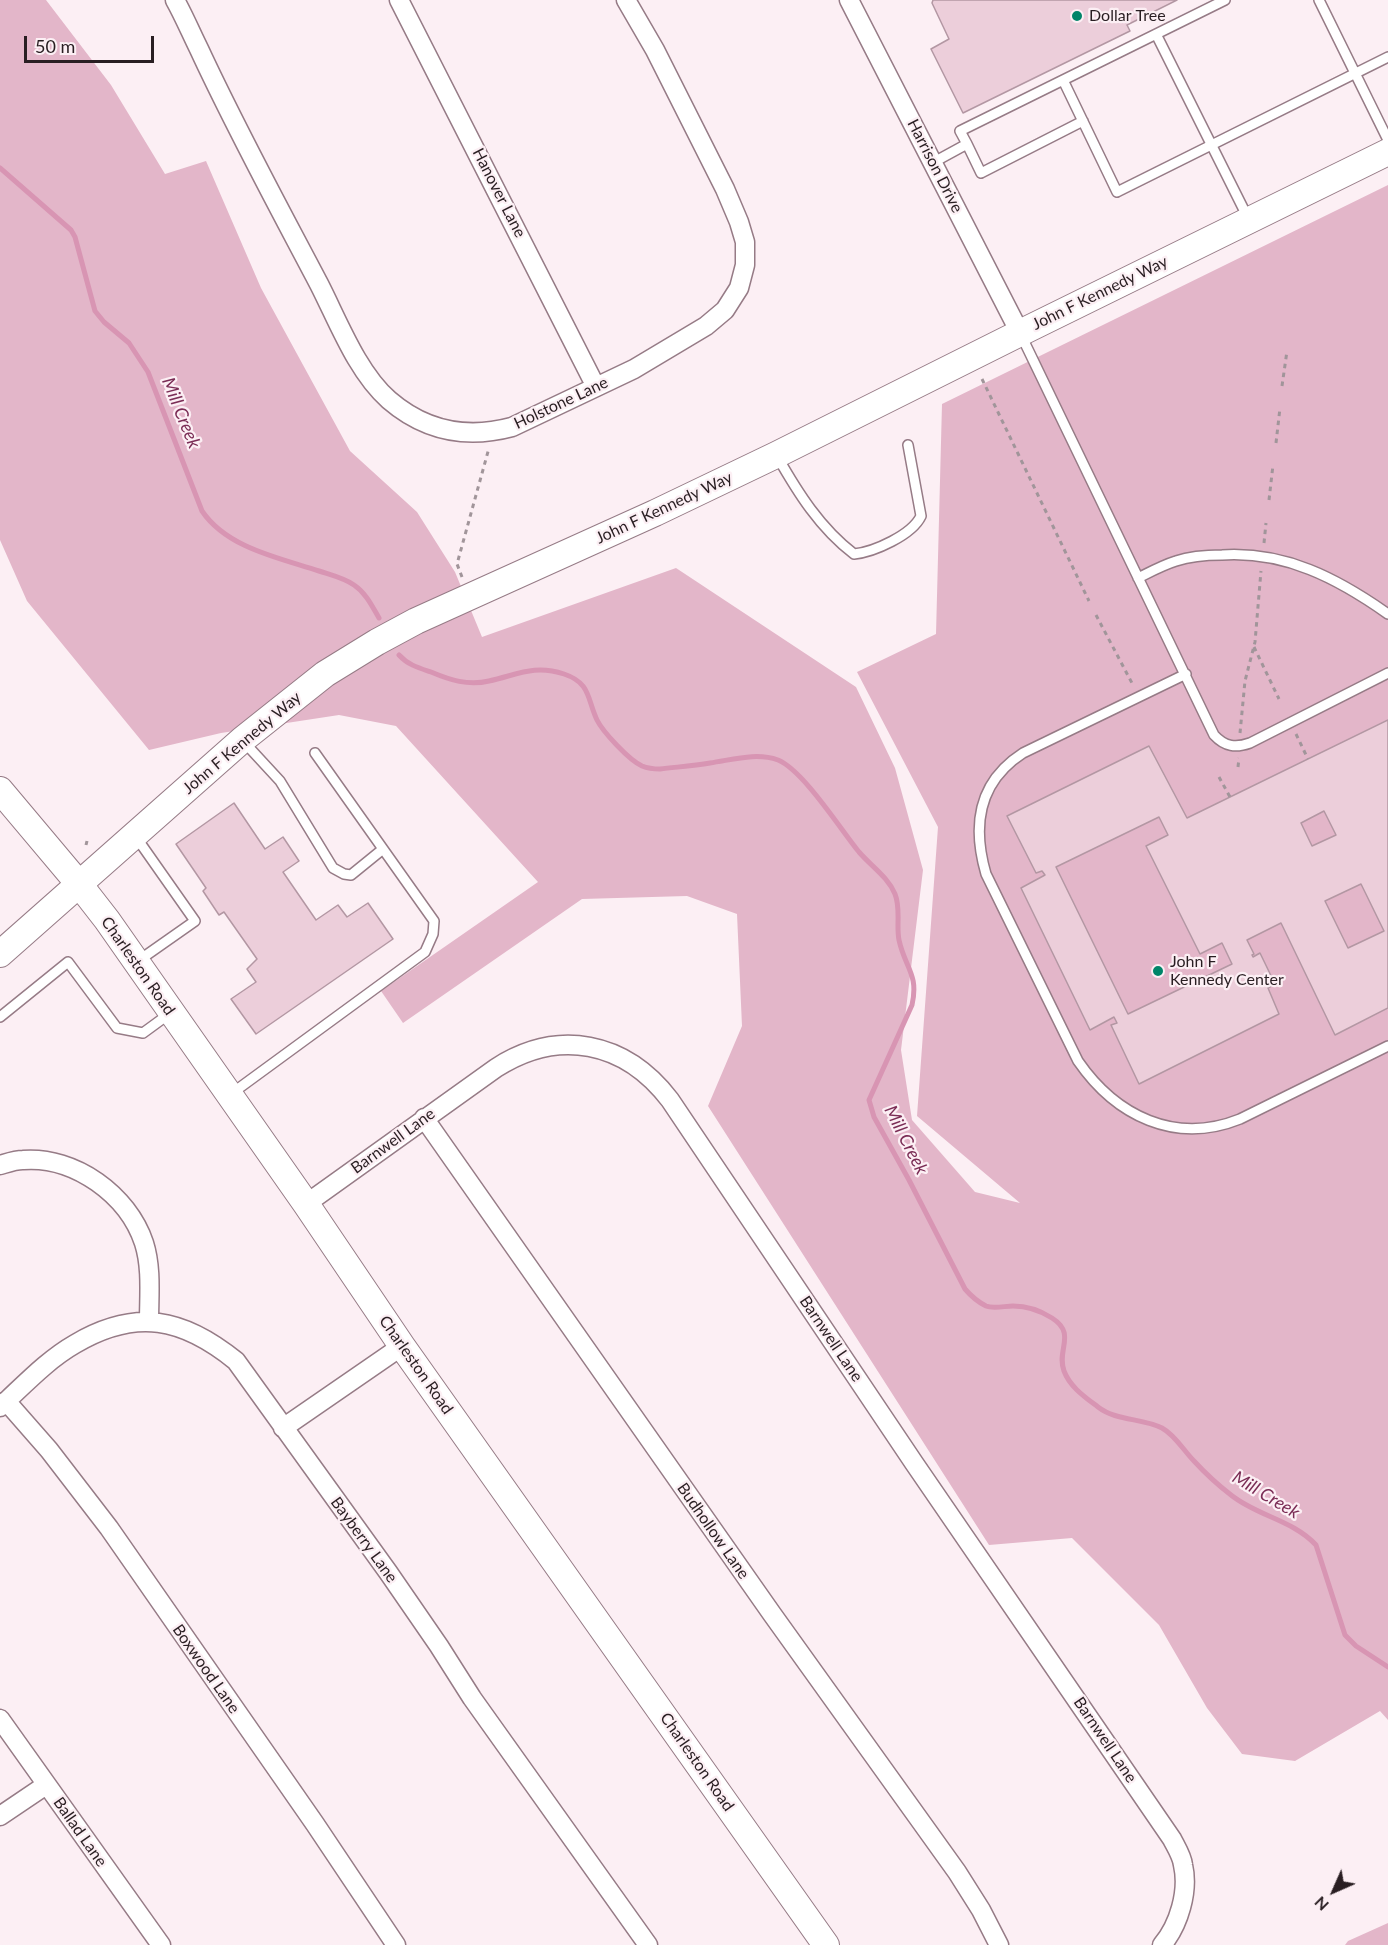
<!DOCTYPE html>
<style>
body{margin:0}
#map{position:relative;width:1388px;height:1945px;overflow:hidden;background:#fceff4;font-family:Lato,sans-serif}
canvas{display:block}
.north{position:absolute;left:1304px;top:1861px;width:60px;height:60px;-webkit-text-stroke:4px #fceff4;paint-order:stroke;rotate:225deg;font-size:16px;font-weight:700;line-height:24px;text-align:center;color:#291e22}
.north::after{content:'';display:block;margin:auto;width:21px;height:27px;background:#291e22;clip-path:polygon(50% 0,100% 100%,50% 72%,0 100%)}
.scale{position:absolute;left:24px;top:36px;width:130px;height:27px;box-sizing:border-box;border:3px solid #291e22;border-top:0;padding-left:8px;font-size:18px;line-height:21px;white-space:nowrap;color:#291e22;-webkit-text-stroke:4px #fceff4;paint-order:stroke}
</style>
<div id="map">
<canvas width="1388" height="1945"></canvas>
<div class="north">N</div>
<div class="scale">50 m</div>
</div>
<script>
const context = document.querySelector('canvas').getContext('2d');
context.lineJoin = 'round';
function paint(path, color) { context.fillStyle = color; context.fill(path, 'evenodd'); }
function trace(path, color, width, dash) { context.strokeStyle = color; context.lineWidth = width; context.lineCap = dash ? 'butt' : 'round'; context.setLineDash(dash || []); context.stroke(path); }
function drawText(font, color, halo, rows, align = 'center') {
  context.font = font + ' Lato,sans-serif'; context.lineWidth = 4.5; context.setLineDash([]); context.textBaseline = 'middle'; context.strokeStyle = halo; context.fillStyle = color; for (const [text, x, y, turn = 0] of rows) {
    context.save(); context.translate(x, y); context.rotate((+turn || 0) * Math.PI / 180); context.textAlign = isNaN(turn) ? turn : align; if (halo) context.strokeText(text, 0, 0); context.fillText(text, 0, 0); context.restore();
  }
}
paint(new Path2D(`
 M0,0h46l65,85 54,89 41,-13 55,127 89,163 67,61 38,60 27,65 194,-69 180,119 39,81 28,102 -22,180 11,70 63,72 45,11 -103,-87 21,-289 -81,-155 79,-38 6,-230 446,-219v1535l-8,-9 -85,50 -53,-7 -35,-46 -48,-83 -87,-87 -83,7 -281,-439 34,-80 -5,-112 -50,-18 -105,3 -179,124 -22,-32 157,-109 -142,-156 -57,-11 -118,18 -72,17 -122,-149 -27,-61z
 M1388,1923v22h-43l3,-4z`), '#e3b6c9');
trace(new Path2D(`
 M0,168l71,62 4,7 20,74 9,11 25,21 19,29 54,139c25,37 77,47 117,60 12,4 25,7 35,14 12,8 18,21 25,33
 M399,655c9,10 20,13 32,17 19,8 37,14 58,9 28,-6 45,-17 75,-7 27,9 23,25 33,46 6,12 32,40 45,46 5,2 11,3 18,3 16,-2 33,-3 50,-6 22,-3 46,-11 68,-3 25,10 63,70 81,92 12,14 29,25 36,42 6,15 1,31 4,46 6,28 20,34 13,65l-43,95 5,17 35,63 56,109c6,7 13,13 21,17 7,3 19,0 27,0 13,0 28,5 39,12 25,16 4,32 12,53 6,16 21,26 34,36 18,14 44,11 64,21 13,7 22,23 32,33 11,12 24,24 37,34 26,21 62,25 85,50l29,90 11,11 32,21`), '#d895b3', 5);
const building = new Path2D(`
 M933,0h244l-50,25 3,6 -167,82 -32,-64 18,-10 -17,-36z
 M1388,720v288l-53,27 -54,-112 -34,17 7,14 -2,1 1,2 7,-4 15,31 -7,4 11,26 -140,70 -28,-59 6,-2 -3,-6 -24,13 -69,-142 24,-13 -3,-4 -6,2 -29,-57 142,-70 38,72zM1324,811l12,24 -24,11 -11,-23zM1159,817l9,18 -22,11 54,108 22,-11 10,21 -104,50 -72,-147zM1361,884l23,47 -36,17 -23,-47z
 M234,803l31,46 18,-12 16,24 -16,11 33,48 22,-15 9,12 21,-14 25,36 -137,95 -25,-35 25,-17 -9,-13 10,-10 -33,-47 -5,3 -16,-24 3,-3 -30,-44z`);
paint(building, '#ecceda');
trace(building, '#b397a3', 1.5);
const lane = new Path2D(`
 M1319,0l69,140
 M1156,34l92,184
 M1063,80l54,112 271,-135
 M967,144l14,29 102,-52
 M934,162l33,-18 -7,-13 265,-131
 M1021,335l193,400c11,12 22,13 36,8l138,-70
 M777,456c21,37 43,72 77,98 20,-2 58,-19 67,-38l-13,-71
 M1138,578c12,-6 25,-13 38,-17 15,-5 30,-6 46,-6 63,-4 115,23 166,59
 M1186,674l-163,79c-45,29 -51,73 -37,121l92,187c38,55 97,84 162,58l148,-73
 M244,742l36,39 53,87 11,6 7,1 32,-26
 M136,837l59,84 -57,40
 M0,1017l68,-55 49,66 26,5 26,-19
 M231,1094l194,-142 8,-18 1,-13 -119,-168`);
const street = new Path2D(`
 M175,0c9,16 16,33 24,49 37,80 79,157 120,235 19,37 38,88 70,116 36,31 78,39 123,27l122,-58 72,-43 19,-16 14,-22 6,-23v-23l-6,-20 -14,-33 -70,-139 -29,-50
 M399,0l197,387
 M849,0l171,333
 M424,1118l348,496 185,258 24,38 18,35
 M0,1165c7,-2 15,-5 23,-5 52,-4 105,35 121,83 8,25 5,53 5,79
 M306,1204l190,-136c62,-40 129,-27 174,32l244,363 258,376c4,8 10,17 11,26 6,26 -4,60 -21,80
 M6,1401l43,49 60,78 206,296 81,121
 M0,1407c24,-22 47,-47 75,-63 61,-36 108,-26 161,17l152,211 51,74 33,52 176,247
 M283,1428l119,-82
 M0,1719l161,226
 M0,1816l46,-31`);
const secondary = new Path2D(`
 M0,790l79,94 28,36 199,284 96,142 424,599
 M0,954l242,-214 83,-66 52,-32 39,-21 239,-108 121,-58 244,-122 368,-181`);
trace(lane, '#967b86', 12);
trace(street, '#967b86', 21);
trace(secondary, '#967b86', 28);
trace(new Path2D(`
 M982,379l107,222
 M1282,386l5,-35
 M1276,443l4,-35
 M1269,500l4,-35
 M1264,543l2,-20
 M462,577l-5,-13 32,-116
 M1096,615l37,70
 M1254,647l25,52
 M1240,733l5,-52 10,-39 6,-71
 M1296,734l12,25
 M1238,767l1,-9
 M1219,777l11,20
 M86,845l1,-4`), '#a1959a', 3, [4.5, 4.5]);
trace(lane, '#fff', 9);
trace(street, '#fff', 18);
trace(secondary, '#fff', 26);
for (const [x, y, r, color] of [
 [1077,16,6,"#008569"],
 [1158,971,6,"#008569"]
]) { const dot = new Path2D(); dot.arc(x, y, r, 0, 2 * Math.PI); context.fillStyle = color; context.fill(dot); trace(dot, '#fceff4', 2); }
drawText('16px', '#291e22', '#fceff4', [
 ["Dollar Tree",1089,16],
 ["John F",1170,962],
 ["Kennedy Center",1170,980]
], 'left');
drawText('16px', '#291e22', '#fceff4', [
 ["Harrison Drive",935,166,63],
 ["Hanover Lane",499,193,63],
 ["John F Kennedy Way",1100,293,-26],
 ["Holstone Lane",561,403,-25],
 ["John F Kennedy Way",664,508,-25],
 ["John F Kennedy Way",242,743,-40],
 ["Charleston Road",138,966,55],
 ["Barnwell Lane",393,1141,-36],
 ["Barnwell Lane",831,1339,56],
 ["Charleston Road",416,1365,55],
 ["Budhollow Lane",713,1531,55],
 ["Bayberry Lane",364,1540,54],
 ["Boxwood Lane",206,1669,55],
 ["Barnwell Lane",1105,1740,56],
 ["Charleston Road",697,1762,55],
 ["Ballad Lane",80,1832,55]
]);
drawText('italic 18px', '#7b2d56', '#fceff4', [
 ["Mill Creek",181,413,68],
 ["Mill Creek",906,1140,63],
 ["Mill Creek",1266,1495,31]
]);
</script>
